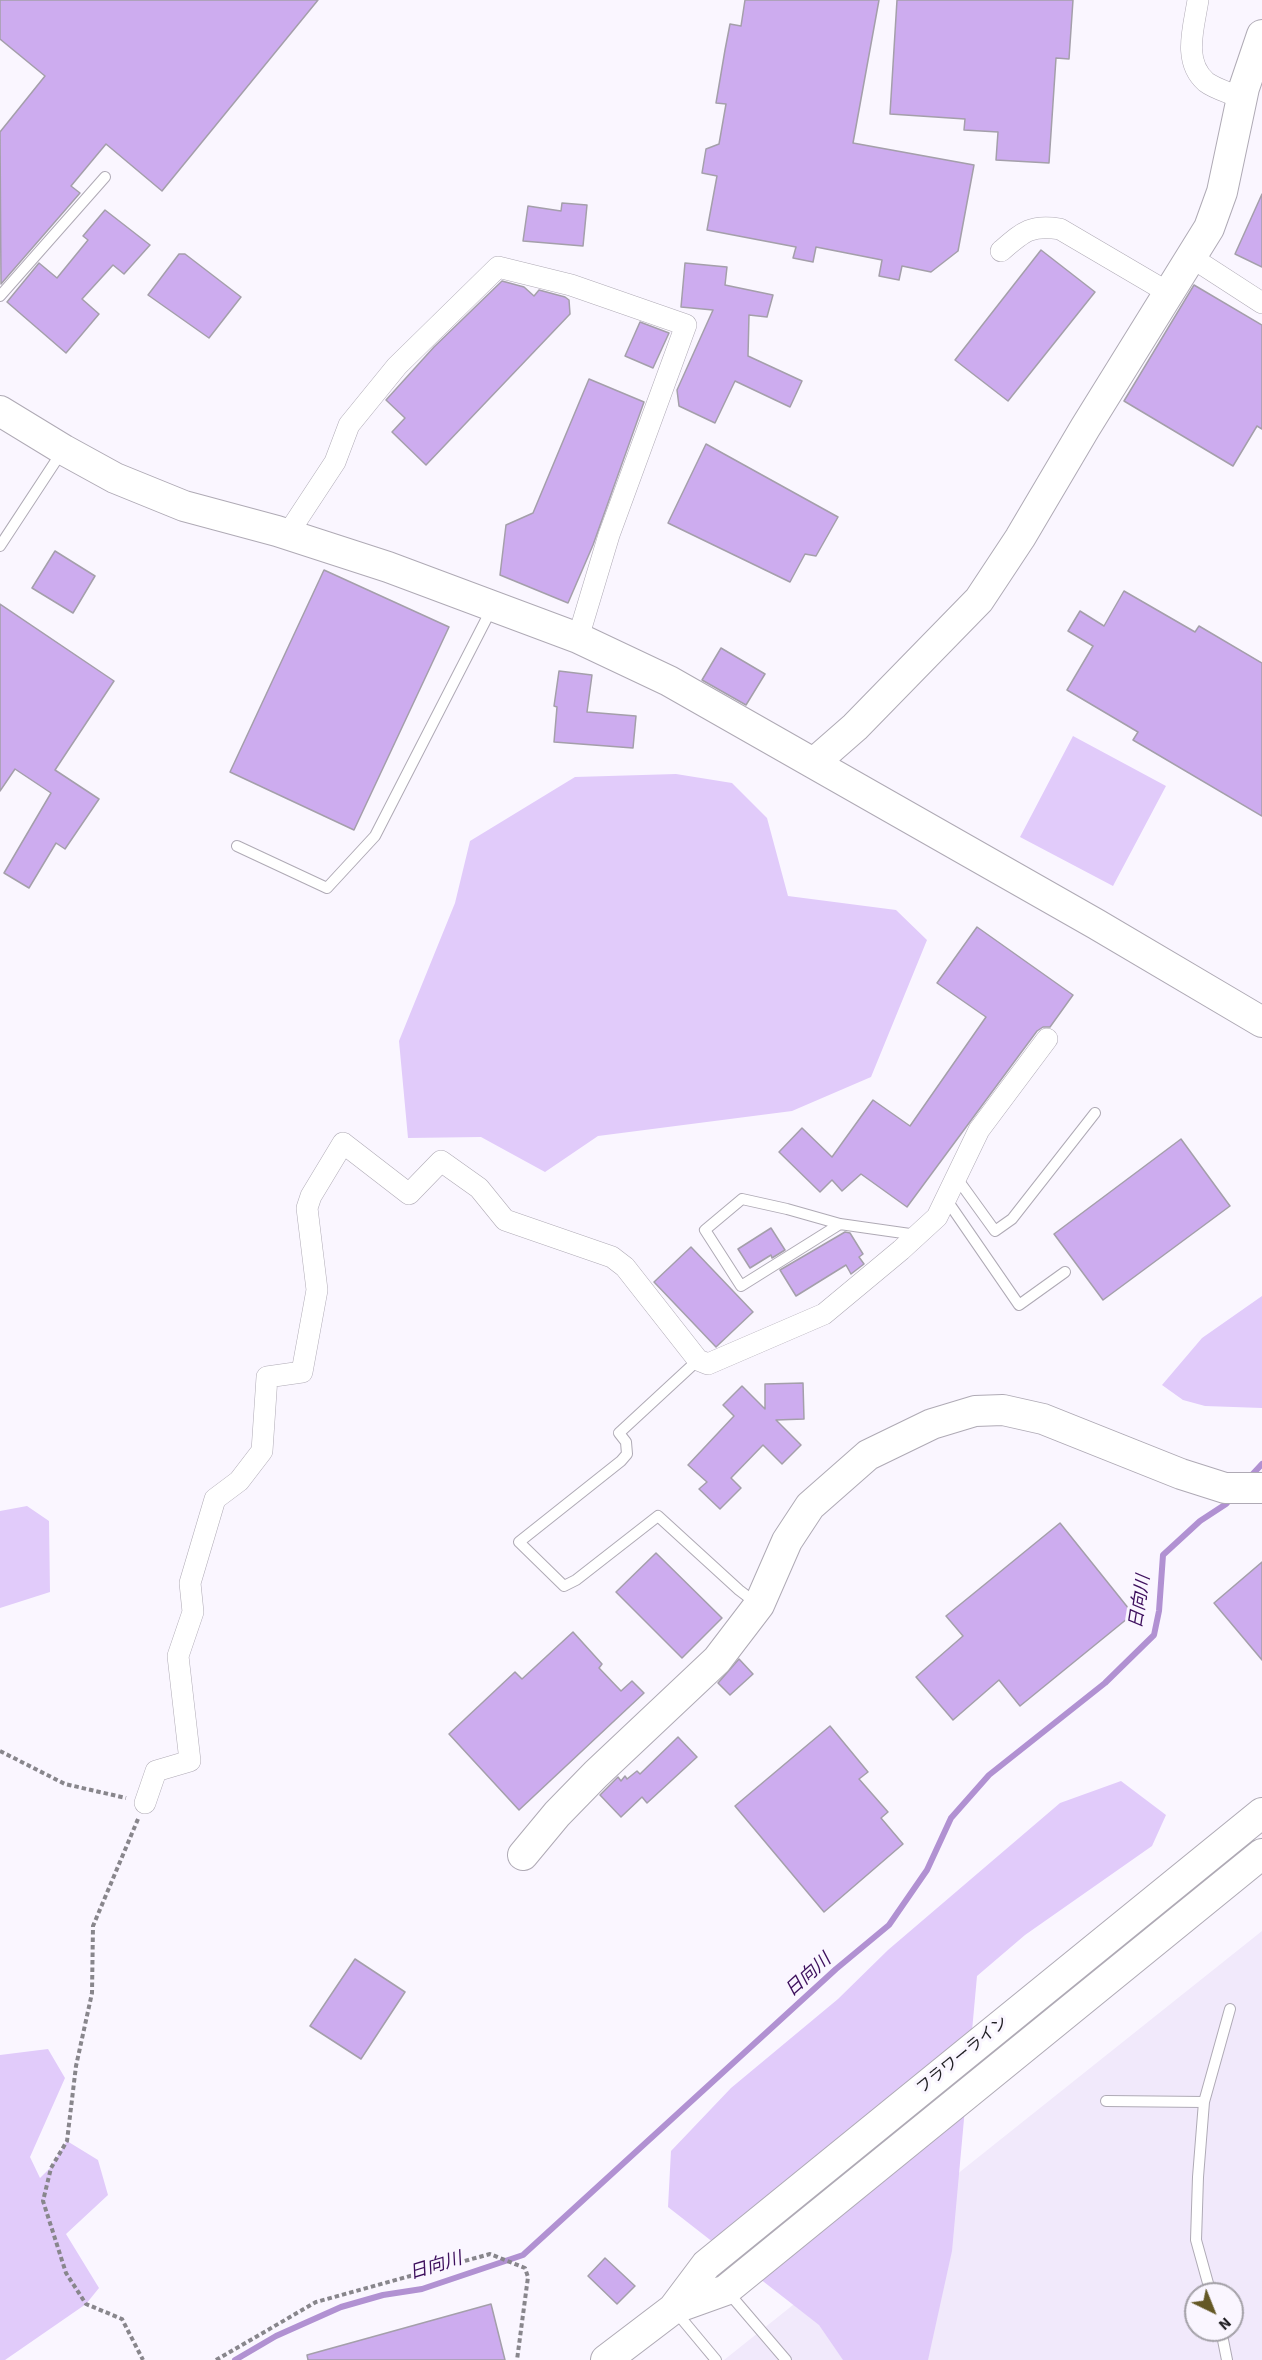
<!DOCTYPE html>
<meta charset="utf-8">
<style>
body{margin:0}
#map{position:relative;width:1262px;height:2360px;overflow:hidden;background:#faf6ff;font-family:"Source Sans 3",sans-serif}
canvas{display:block}
.north{position:absolute;left:1184px;top:2282px;width:60px;height:60px;box-sizing:border-box;background:#faf6ff;border:2px solid #a3a0a7;border-radius:50%;rotate:137deg;font-size:16px;font-weight:700;line-height:24px;text-align:center;color:#201f23}
.north::after{content:'';display:block;margin:auto;width:21px;height:27px;background:#645825;clip-path:polygon(50% 0,100% 100%,50% 72%,0 100%)}
</style>
<div id="map">
<canvas width="1262" height="2360"></canvas>
<div class="north">N</div>
</div>
<script>
const context = document.querySelector('canvas').getContext('2d');
context.lineJoin = 'round';
function paint(path, color) { context.fillStyle = color; context.fill(path, 'evenodd'); }
function trace(path, color, width, dash) { context.strokeStyle = color; context.lineWidth = width; context.lineCap = dash ? 'butt' : 'round'; context.setLineDash(dash || []); context.stroke(path); }
function drawText(font, color, halo, rows, align = 'center') {
  context.font = font + ' "Source Sans 3","Noto Sans JP",sans-serif'; context.lineWidth = 6; context.setLineDash([]); context.textBaseline = 'middle'; context.strokeStyle = halo; context.fillStyle = color; for (const [text, x, y, turn = 0] of rows) {
    context.save(); context.translate(x, y); context.rotate((+turn || 0) * Math.PI / 180); context.textAlign = isNaN(turn) ? turn : align; if (halo) context.strokeText(text, 0, 0); context.fillText(text, 0, 0); context.restore();
  }
}
paint(new Path2D(`
 M1262,1931v429h-538zM1196,2294h36v36h-36z`), '#f1e9fb');
paint(new Path2D(`
 M1073,736l93,50 -53,100 -93,-49z
 M676,774l56,9 35,35 21,78 108,14 31,30 -56,137 -79,34 -194,25 -53,36 -64,-35 -73,1 -9,-97 56,-138 15,-62 105,-64z
 M1262,1296v112l-57,-2 -22,-6 -21,-15 40,-47z
 M27,1506l22,15 1,71 -50,16v-97z
 M1121,1781l45,34 -14,31 -127,89 -48,41 -25,275 -24,109h-85l-24,-35 -151,-118 3,-56 60,-63 107,-89 50,-49 172,-147z
 M48,2049l17,29 -35,79 10,21 11,-11 16,-26 31,19 10,35 -42,39 33,54 -13,16 -81,56h-5v-305z`), '#e1cbfa');
trace(new Path2D(`
 M1249,1478l13,-14
 M235,2360l41,-24 65,-29 42,-12 39,-6 101,-34 313,-286 53,-44 38,-55 24,-52 38,-43 116,-92 49,-48 5,-24 4,-56 37,-34 26,-17 6,-7`), '#b191d2', 6);
const building = new Path2D(`
 M0,0h318l-156,191 -56,-47 -35,42 9,7 -79,91 -1,-152 45,-56 -45,-37z
 M745,0h134l-26,143 121,22 -16,86 -27,21 -29,-6 -3,14 -20,-4 3,-16 -66,-13 -3,15 -20,-4 3,-11 -89,-17 10,-54 -15,-3 4,-24 13,-5 7,-40 -10,-1 9,-53 5,-26 11,2z
 M897,0h176l-4,59 -13,-1 -7,105 -53,-3 2,-28 -34,-2 1,-11 -75,-5z
 M1262,194v73l-27,-13z
 M562,203l25,2 -4,41 -60,-5 5,-35 33,5z
 M105,210l45,35 -26,29 -11,-9 -31,34 17,15 -33,39 -59,-51 32,-39 18,15 31,-38 -5,-4z
 M1041,250l54,42 -87,109 -53,-41z
 M179,254h6l56,43 -32,41 -61,-43z
 M685,263l42,4 -2,18 48,10 -6,22 -18,-2 -1,41 54,25 -12,26 -55,-26 -20,42 -36,-17 -2,-16 36,-80 -32,-3z
 M502,281l22,6 10,9 5,-6 26,7 4,3 1,14 -144,151 -34,-33 13,-14 -19,-18 48,-53z
 M1194,285l68,40v104l-5,-3 -24,40 -109,-65z
 M640,322l29,11 -16,35 -28,-12z
 M589,379l55,23 -51,143 -25,58 -68,-28 6,-50 27,-12z
 M706,444l132,73 -22,39 -11,-2 -15,28 -122,-59z
 M55,551l40,25 -22,37 -41,-25z
 M324,570l125,57 -95,203 -124,-58z
 M1124,591l71,41 4,-6 63,37v153l-129,-76 5,-8 -71,-42 26,-44 -25,-15 12,-20 24,15z
 M0,604l114,77 -59,89 44,29 -34,50 -9,-6 -27,45 -25,-15 47,-80 -36,-24 -15,22z
 M721,648l44,26 -19,31 -44,-25z
 M559,671l33,4 -5,37 49,4 -3,32 -79,-6 3,-35 -3,-1z
 M977,927l96,68 -23,32h-7l-6,4 -130,176 -46,-33 -19,17 -10,-11 -12,12 -41,-40 23,-24 30,29 41,-57 37,26 76,-109 -49,-34z
 M1181,1139l49,67 -127,94 -49,-66z
 M771,1228l14,22 -13,8 -1,-3 -21,13 -12,-19z
 M845,1232l5,1 13,21 -4,3 5,7 -13,10 -5,-9 -50,31 -16,-26z
 M691,1247l62,65 -37,35 -62,-65z
 M803,1383l1,36 -28,1 25,25 -19,19 -19,-19 -32,33 10,10 -21,21 -21,-20 8,-7 -19,-17 46,-49 -11,-11 19,-19 23,23v-25z
 M1060,1523l73,91 -113,92 -21,-26 -46,40 -37,-43 47,-41 -17,-20z
 M656,1553l66,65 -40,40 -66,-66z
 M1262,1562v98l-48,-57z
 M573,1632l29,32 -3,4 22,23 11,-10 12,12 -125,117 -70,-76 66,-62 7,7z
 M739,1659l14,15 -23,21 -12,-12z
 M830,1726l38,46 -9,7 29,33 -7,6 22,26 -79,68 -89,-106z
 M678,1737l19,20 -50,46 -5,-6 -21,20 -21,-22 18,-18 3,4 4,-5 2,3 10,-8 3,3z
 M355,1959l50,33 -44,67 -51,-33z
 M605,2258l30,28 -18,18 -29,-28z
 M491,2304l14,56h-197l-1,-5z`);
paint(building, '#cdacef');
trace(building, '#a49faa', 1.5);
const lane = new Path2D(`
 M0,296l105,-119
 M0,546l63,-96
 M237,846l90,42 48,-52 117,-228
 M956,1177l39,54 17,-12 83,-106
 M946,1199l73,106 46,-33
 M840,1224l-99,62 -36,-56 37,-31 45,10 53,15 77,11
 M698,1360l-79,73 7,9 1,12 -6,7 -102,81 45,44 12,-6 82,-64 81,74 17,13
 M1106,2101l98,1 26,-93
 M1204,2102l-6,75 -2,63 15,54
 M727,2291l59,69
 M676,2312l40,48
 M1221,2330l6,30`);
const street = new Path2D(`
 M1198,0c-4,27 -16,61 8,82 9,7 25,11 35,16
 M1001,251c22,-19 30,-27 59,-22l109,64
 M1191,257l71,46
 M287,535l48,-73 14,-37 48,-59 101,-99 73,18 115,40 -77,210 -31,103
 M145,1803l11,-32 34,-10 -12,-105 15,-44 -3,-29 25,-84 24,-18 23,-30 5,-74 35,-5 15,-82 -10,-82 4,-12 32,-53 66,51 32,-33 38,27 26,32 107,37 13,10 73,93 10,4 116,-50 77,-64 36,-33 42,-87 68,-91`);
const secondary = new Path2D(`
 M0,411l64,39 51,28 69,28 93,25 111,36 190,71 91,43 427,243 166,98
 M815,762l40,-35 124,-127 41,-62 65,-110 124,-200 13,-36 22,-104 18,-53
 M523,1855l34,-41 39,-40 121,-114 42,-55 28,-64 23,-35 58,-51 64,-31 43,-13 28,-1 40,9 138,55 44,14h37
 M673,2309l53,-19 536,-436
 M606,2360l67,-51 33,-44 556,-452`);
trace(lane, '#afaab5', 12);
trace(street, '#afaab5', 22);
trace(secondary, '#afaab5', 32);
trace(new Path2D(`
 M0,1751l65,33 61,14
 M138,1819l-45,107 -1,67 -16,73 -9,75 -16,27 -8,33 23,72 20,31 36,15 21,41
 M216,2360l100,-58 174,-48 35,14 3,9 -11,83`), '#88868c', 4, [4.5, 3]);
trace(lane, '#fff', 10);
trace(street, '#fff', 21);
trace(secondary, '#fff', 30);
drawText('16px', '#201f23', '#faf6ff', [
 ["フラワーライン",963,2056,-39]
]);
drawText('italic 18px', '#3d0f5d', '#faf6ff', [
 ["日向川",1141,1602,-81],
 ["日向川",809,1976,-42],
 ["日向川",436,2267,-17]
]);
</script>
